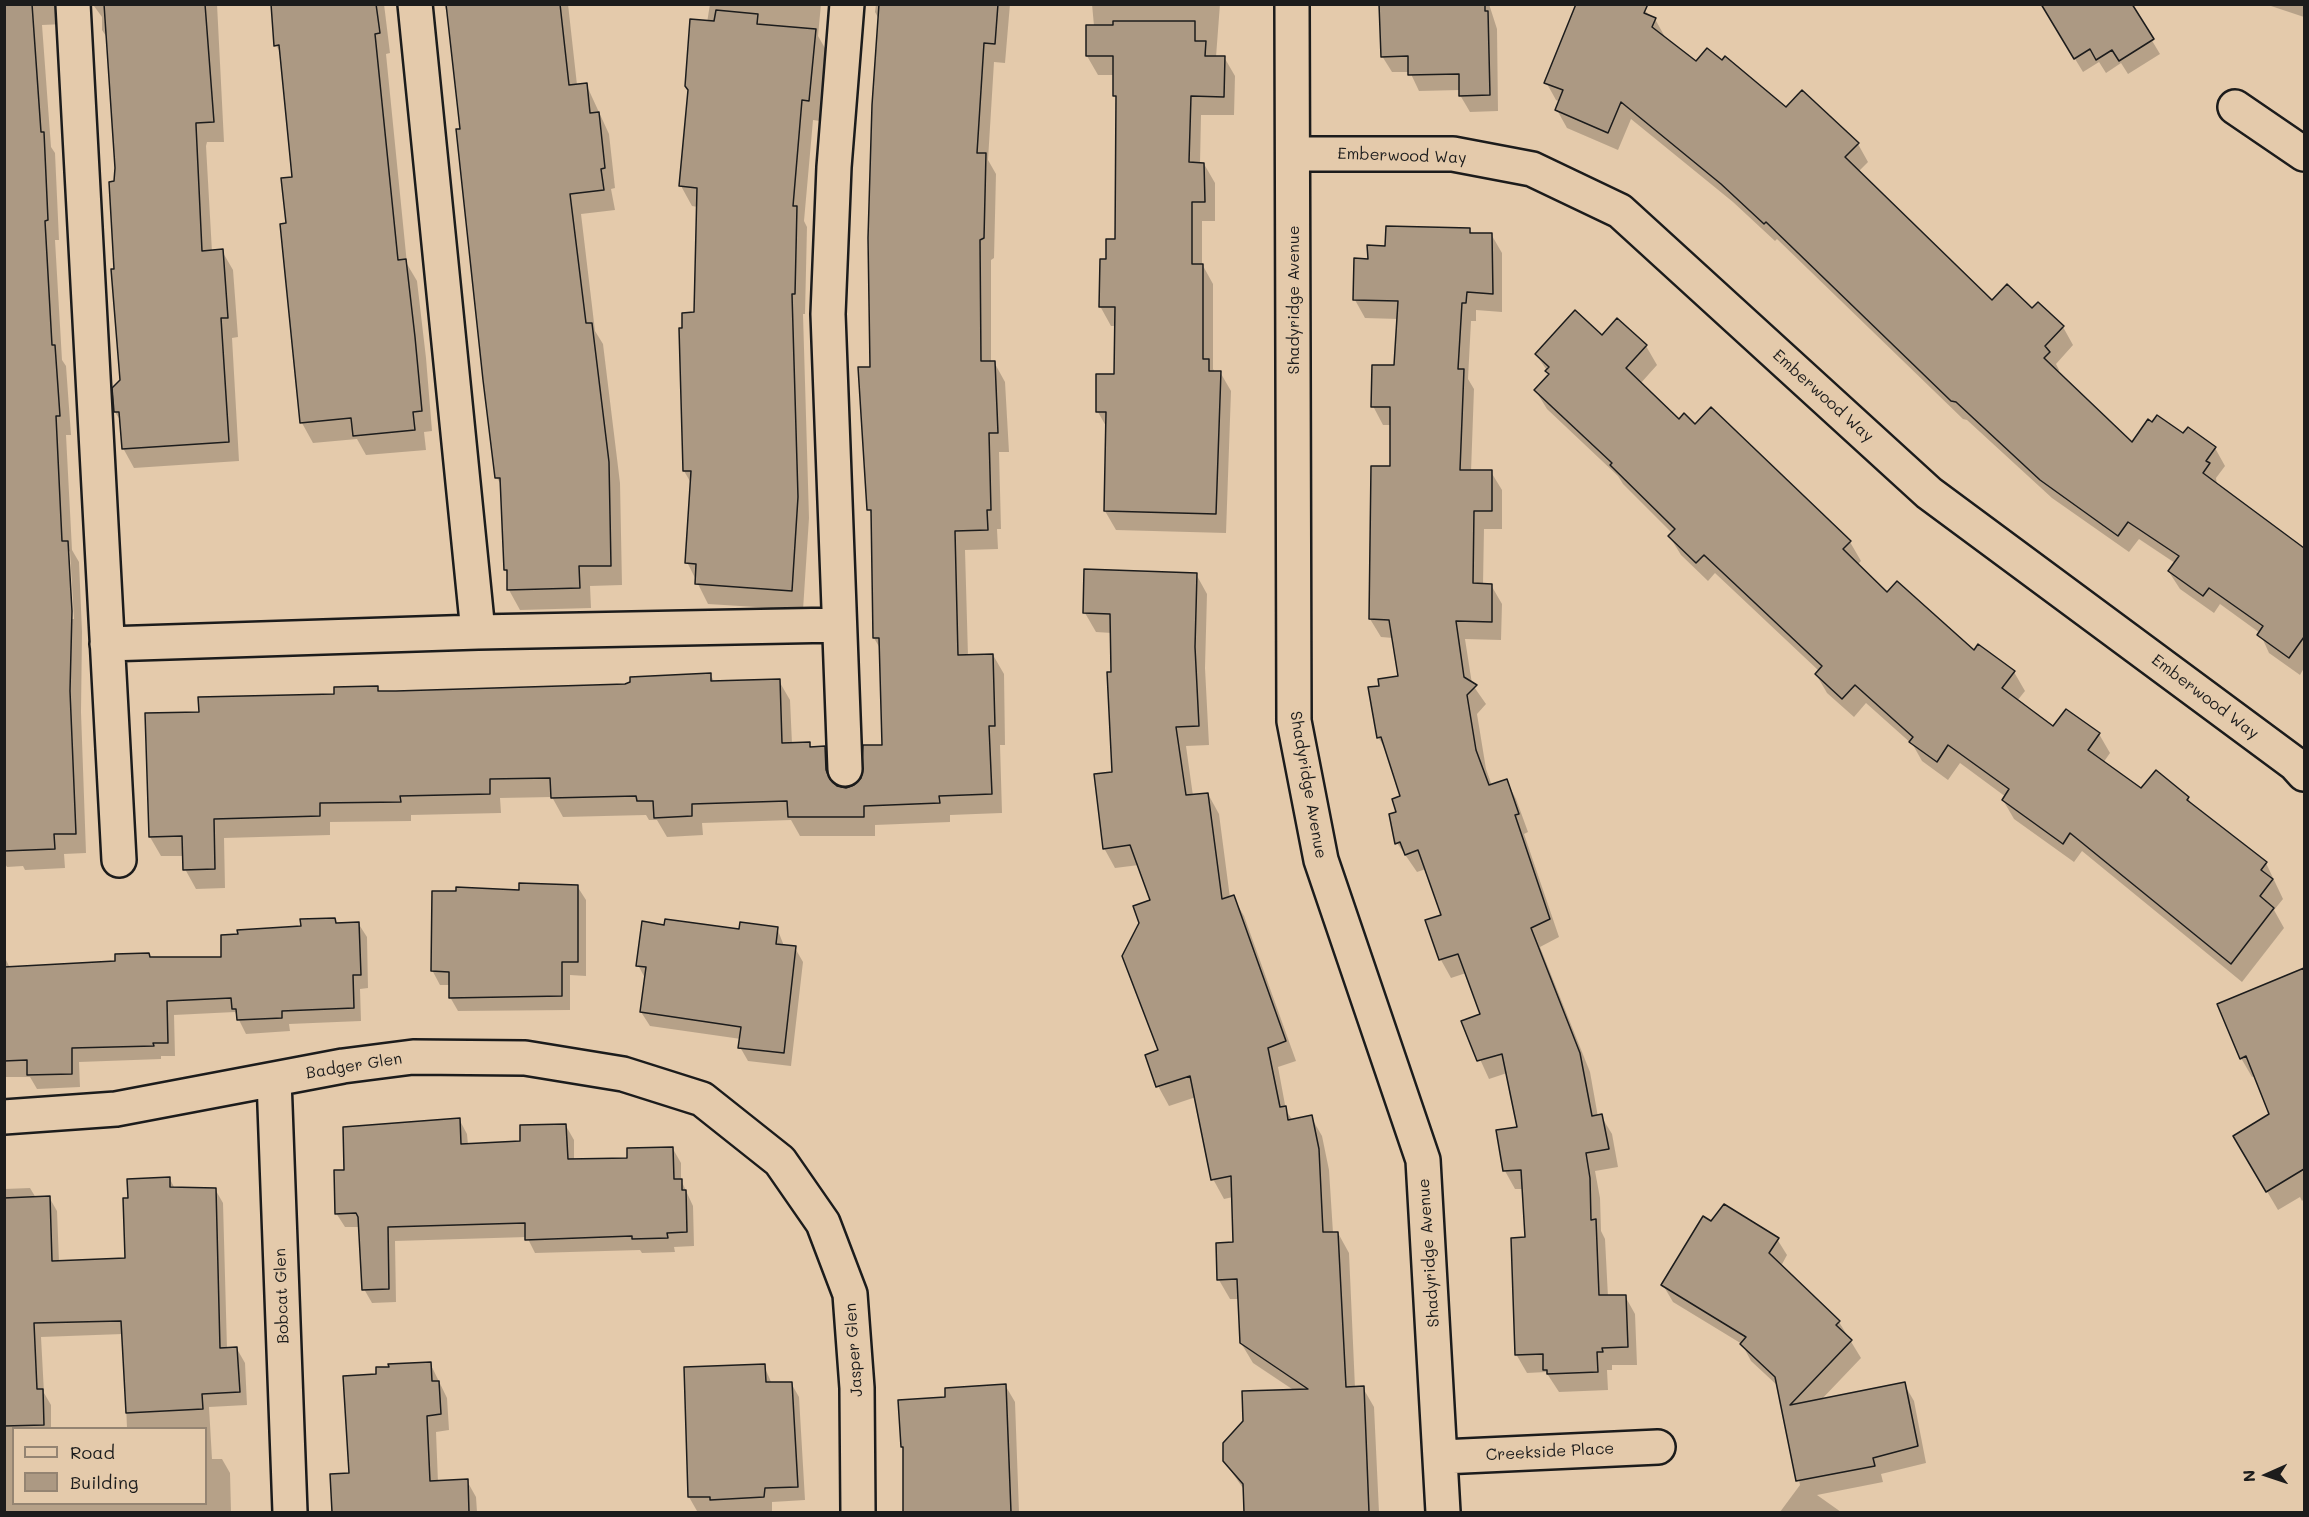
<!DOCTYPE html>
<style>
body{margin:0}
#map{position:relative;width:2309px;height:1517px;overflow:hidden;background:#e4caab;font-family:Mali,sans-serif}
canvas{display:block}
.frame{position:absolute;inset:0;border:6px solid #1c1c1c;pointer-events:none}
.legend{position:absolute;left:12px;top:1427px;width:195px;height:78px;box-sizing:border-box;background:#e4caab;border:2px solid #948472;margin:0;padding:8px 10px;list-style:none;font-size:18px;color:#1c1c1c}
.legend li{display:flex;align-items:center;gap:12px;height:30px}
.legend b{width:30px;border:2px solid #948472}
.north{position:absolute;left:2237px;top:1445px;width:60px;height:60px;-webkit-text-stroke:4px #e4caab;paint-order:stroke;rotate:267deg;font-size:16px;font-weight:700;line-height:24px;text-align:center;color:#1c1c1c}
.north::after{content:'';display:block;margin:auto;width:21px;height:27px;background:#1c1c1c;clip-path:polygon(50% 0,100% 100%,50% 72%,0 100%)}
</style>
<div id="map">
<canvas width="2309" height="1517"></canvas>
<div class="frame"></div>
<ul class="legend">
<li><b style="height:8px;background:#e4caab"></b>Road</li>
<li><b style="height:16px;background:#ac9983"></b>Building</li>
</ul>
<div class="north">N</div>
</div>
<script>
const context = document.querySelector('canvas').getContext('2d');
context.lineJoin = 'round';
function paint(path, color) { context.fillStyle = color; context.fill(path, 'evenodd'); }
function trace(path, color, width, dash) { context.strokeStyle = color; context.lineWidth = width; context.lineCap = dash ? 'butt' : 'round'; context.setLineDash(dash || []); context.stroke(path); }
function drawText(font, color, halo, rows, align = 'center') {
  context.font = font + ' Mali,sans-serif'; context.lineWidth = 4.5; context.setLineDash([]); context.textBaseline = 'middle'; context.strokeStyle = halo; context.fillStyle = color; for (const [text, x, y, turn = 0] of rows) {
    context.save(); context.translate(x, y); context.rotate((+turn || 0) * Math.PI / 180); context.textAlign = isNaN(turn) ? turn : align; if (halo) context.strokeText(text, 0, 0); context.fillText(text, 0, 0); context.restore();
  }
}
paint(new Path2D(`
 M4,4h213l7,138h-17l-1,4 6,106 10,-1 11,19 5,67 -6,1 7,123 -105,7 -11,-20 -1,-25 -7,-11 6,-31 -6,-111 1,-102 -8,-129 -6,-9v-13l-8,-11 -9,-1 -20,19 -23,1 9,122 4,6 4,87h-4l7,120 4,6 5,69h-5l6,115 7,12 3,70 -1,80 5,141 -22,1 1,14 -40,2 -2,-4 -16,1 -3,-5zM67,548l3,4 4,67h-3z
 M271,4h113l6,49 -4,1 21,210 10,17 9,77 6,73 -8,1 2,18 -60,5 -9,-16 -44,4 -11,-20 -15,-199 6,-46 -12,-124 -5,-9z
 M444,4h124l9,81 9,-1 23,50 6,54 -4,1 4,21 -34,4 14,117 8,13 17,139 2,102 -32,1 1,22 -71,2 -11,-20v-14l-4,-6 -3,-84 -5,-8 -36,-348 -12,-111z
 M710,4h111l-3,32 8,14 -6,71 -7,-1 -9,101 3,6 -2,87h-2l6,204 -6,92 -95,-6 -21,-42 4,-79 -7,-12v-142l12,-15 2,-107 -6,-1 -11,-20z
 M876,4h134l-5,59 -11,-1 -6,98 8,14 -2,84 -3,2v102h3l11,20 4,70h-10l2,77h-4l1,20 -33,1 3,106 25,-1 11,19 1,71h-5l2,68 -52,2v7l-75,3v11h-75l-9,-16 -89,3 1,12 -36,2 -10,-17h-8l-3,-5 -83,2 -11,-20 -52,1 1,15 -90,2v6l-81,1v13l-106,3 1,50 -29,1 -11,-20 -1,-13h-23l-11,-19 50,-124 177,-25 3,4 246,-7 84,-11 5,9 64,-2 11,19 2,44h17l3,4h13l11,19 1,20 9,2 9,-3 29,-39 -3,-97 -7,-12 -2,-123 -3,-6 10,-490 -4,-7z
 M1092,4h128l-4,53h8l11,19 -1,39h-33l-1,49h4l11,19v38h-13v43l11,20v85l2,3h5l11,19 -5,142 -110,-3 -11,-19 2,-83 -9,-16 17,-37 1,-49h-5l-11,-20 7,-46 10,-20 1,-139 -4,-6v-20h-16l-11,-19 7,-30z
 M1381,4h108l8,25 1,82 -28,1 -10,-17v-5l-41,1 -9,-19h-18l-10,-16z
 M2130,4l30,50 -32,20 -7,-11 -15,10 -7,-11 -16,10 -28,-46z
 M2215,4h89v13l-33,-11z
 M1645,11l10,8 10,18 32,26 161,81 10,18 -10,10 134,130 40,8 6,-6 25,23 10,18 -17,19 3,6 -2,3 76,72 51,-10 31,13 10,18 -9,12 1,7 47,33 21,25 19,14v111l-4,7 -31,-22 -9,-20 -40,-29 -6,9 -34,-24 -11,-17 6,-9 -36,-24 -10,13 -77,-54 -85,-78 -4,-1 -186,-180 -2,2 -42,-39 -102,-83 -13,31 -51,-22 -10,-18 3,-8 -4,-2 -10,-18z
 M1470,230l2,4h19l11,19v59l-26,-2v11h-5l-3,58 6,10 -3,83h20l11,18v39h-18l-1,56h8l11,19 -1,36 -36,-1 7,45 14,20 -9,10 9,55 6,17 14,-6 10,19 12,33 -4,2 35,103 -19,10 50,125 8,45 3,-1 11,18 6,33 -23,4 5,27 1,33 4,8 3,58 17,-1 10,18 2,51h-25v5h-5l1,20 -49,2 -13,-20 -19,1 -11,-19 10,-116 -2,-49h-9l-10,-18 14,-43 -12,-55 -18,6 -26,-57 19,-7 -16,-42 -15,5 -10,-18 -14,-39 16,-6 -17,-46 -9,3 -20,-29 5,-46 -13,-42 -11,-18 3,-50 19,-10 -7,-39 -12,-1 -11,-18 22,-151v-43h-9l-10,-19 23,-39 2,-48 -33,-1 -10,-18 14,-40 18,-13z
 M1617,320l29,26 11,19 -17,19 39,37 16,5 155,116 11,19 -4,4 30,29 87,59 40,19 11,19 -8,10 37,27 45,6 11,19 -7,10 38,27 15,-18 32,26 4,8 74,57 17,36 -9,11 10,18 -42,54 -160,-131 -8,11 -60,-43 -11,-19 3,-3 -46,-34 -12,17 -26,-19 -9,-16 -47,-42 -12,14 -27,-24 -11,-19 3,-3 -104,-98 -7,8 -27,-26 -11,-18 3,-3 -50,-50 -5,-8 -71,-67 -11,-18 14,-16 -14,-21 66,-17z
 M1196,574l11,20 -2,74 4,77 -23,1 7,50 15,-2 11,20 11,84 3,-1 11,19 52,145 -18,6 8,43 7,11 18,-4 11,19 7,34 4,63h5l11,20 6,135h8l11,19 5,105h-133l-1,-21 -21,-30 71,-70 -42,-28 -12,-20 -1,-44h-10l-11,-19 16,-36 -2,-47 -9,2 -11,-20 -17,-82 -27,9 -11,-20 2,-35 -8,-150 -13,-36 -24,3 -11,-20 10,-75 -2,-140 -16,-1 -11,-19z
 M577,886l9,14v76l-16,-1v35l-112,1 -8,-14v-12h-10l-8,-15 88,-78z
 M334,920l3,4 21,-1 9,14 1,51 -8,1 1,32 -72,3 1,7 -44,3 -11,-22 -61,3 1,41h-14v3l-82,3 1,25 -43,2 -7,-12h-26v-121l6,12 141,-9 72,-1 79,-30z
 M665,926l76,5 36,-3 7,18 11,2 8,14 -12,104 -43,-5 -8,-14 1,-8 -91,-13 -9,-14 5,-32 -8,-15z
 M2298,972l6,11v216l-2,2 -2,-4 -22,13 -43,-73 36,-22 -16,-39 -3,1 -11,-19z
 M459,1119l8,15 1,11 54,-3 44,-16 8,14v20h55l44,-11 8,14v17l12,26 1,40 -20,1 1,5 -33,1 -2,-3 -105,3 -8,-16 -132,4 1,61 -24,1 -8,-14 -5,-62h-14l-9,-14 9,-42z
 M170,1179l5,10h40l8,14 4,146h10l8,14 2,42 -38,2 3,52h10l8,14 1,39h-227v-323l26,-1 6,10 13,-1 8,14 2,51 67,-3 3,-60zM123,1334l4,94h79v76h-192v-76h37v-23l-7,-12 -3,-56z
 M1711,1223l66,16 10,16 -6,11 58,56 22,36 -41,43 84,-17 10,17 12,62 -45,11 2,8 -66,13 24,17h-61l20,-27 -22,-99 -27,-25 -9,-17 -69,-42 -10,-17z
 M430,1363l17,35 2,32 -13,2 2,50 29,-1 9,16 1,15h-144l-1,-37h18l28,-99z
 M764,1366l8,18 19,-1 8,14 6,103 -33,2v9h-75l-8,-14z
 M1005,1385l10,17 4,110h-115l1,-61 -3,-4 45,-49z`), '#0003');
const building = new Path2D(`
 M4,4h28l9,128h3l4,88 -3,1 7,124h3l5,71h-4l6,125h6l4,70 -2,80 6,143h-22l1,15 -51,2z
 M104,4h101l9,118 -18,1v2l6,126 21,-2 5,69h-7l8,124 -107,7 -3,-37h-5l-2,-24 8,-8 -9,-111h3l-5,-87 5,-1 1,-13z
 M271,4h105l4,29 -5,1 23,226 8,-1 9,78 7,74 -9,1 2,18 -62,6 -2,-18 -51,5 -20,-199 6,-1 -5,-45 11,-1 -13,-132 -5,1z
 M446,4h114l9,81 18,-2 3,30 9,-1 6,56 -4,1 3,21 -34,4 16,129h6l17,139 2,104h-32l1,22 -73,2v-20h-3l-4,-92h-5l-12,-98 -27,-251h4z
 M879,4h119l-3,40 -11,-1 -7,110h9l-2,85 -4,2 1,121h14l3,72h-9l2,77h-4l1,20 -33,1 3,124 35,-1 2,72h-6l3,68 -53,2 1,7 -76,3v11h-76l-1,-16 -95,3v12l-38,2 -1,-17h-16l-1,-5 -85,2 -1,-20 -60,1v15l-90,2 1,6 -81,1v13l-106,3 1,50 -32,1 -1,-34 -33,1 -4,-124 54,-1 -1,-15 136,-3v-7l44,-1v5h18l229,-7 5,-2v-5l81,-4v8l69,-2 2,64 28,-1v5l15,-1 1,24 4,9 7,7 9,2 8,-3 7,-7 2,-33h19l-3,-107h-6l-2,-128h-4l-9,-143h12l-2,-129 4,-133z
 M1379,4h106v7h3l2,84 -31,1v-22l-51,1v-19l-27,1z
 M1576,4h72l-4,9 12,5 -4,9 44,34 11,-13 15,12 3,-4 61,51 16,-17 57,53 -14,14 147,143 15,-16 25,24 6,-6 26,24 -19,20 5,6 -6,6 88,84 16,-23 4,3 5,-7 26,18 5,-6 28,20 -10,14 4,2 -7,10 101,75v89l-15,21 -32,-23 6,-9 -54,-38 -6,8 -35,-25 11,-15 -51,-34 -10,14 -78,-56 -84,-78 -5,-1 -185,-179 -2,2 -43,-40 -100,-82 -13,31 -53,-23 8,-20 -19,-7z
 M2041,4h91l22,35 -35,22 -7,-11 -16,10 -6,-11 -16,10z
 M716,10l42,4 -1,10 59,5 -7,72 -7,-1 -9,106h4l-2,88h-3l6,203 -6,94 -97,-7 1,-20 -11,-1 6,-92h-8l-4,-143h3v-15l12,-1 3,-124 -18,-2 9,-96 -3,-4 5,-67 24,2z
 M1113,21h82v20h11l-1,15h20l-1,41 -33,-1 -2,66 15,1 1,39h-13v62h11v95h6v12h12l-5,143 -112,-3 2,-99h-10v-38h18l1,-67h-16l1,-48h6v-20h9l1,-143h-3v-40h-27v-31h27z
 M1386,226l84,2v5h22l1,61 -26,-2 -1,11h-4l-4,66h6l-4,101h32v41h-18l-1,72 19,1v38l-36,-1 8,56 13,8 -10,10 9,55 13,35 18,-6 12,35 -4,1 35,104 -19,9 49,125 12,63 10,-2 7,35 -23,4 4,25 1,42 5,-1 3,76h27l2,52 -26,1 1,4h-6l1,20 -51,2v-4h-4v-16l-28,1 -4,-117 14,-1 -4,-67 -18,1 -7,-41 21,-3 -15,-73 -25,7 -16,-40 19,-7 -22,-60 -19,6 -14,-40 16,-5 -23,-65 -13,5 -5,-13 -5,2 -6,-30 7,-2 -4,-13 8,-3 -19,-59 -4,1 -9,-51 11,-1 -1,-7 20,-3 -9,-56 -20,-1 2,-153h19v-59h-19l1,-42h22l4,-64 -45,-1 1,-42 14,1 -1,-14 18,1z
 M1575,310l27,25 15,-17 30,27 -21,23 53,51 5,-6 11,11 16,-17 140,134 -8,8 44,43 10,-11 77,69 4,-6 37,27 -13,17 51,38 13,-17 34,24 -12,17 53,38 15,-18 33,27 -2,3 80,62 -6,8 12,9 -13,17 14,12 -43,56 -161,-131 -7,11 -61,-44 7,-11 -61,-44 -11,17 -28,-20 4,-5 -58,-52 -13,14 -27,-25 7,-8 -118,-111 -8,8 -28,-27 7,-7 -65,-64 2,-2 -78,-73 15,-16 -4,-3 4,-4 -14,-13z
 M1084,569l113,4 -2,74 4,79 -23,1 10,68 22,-2 14,106 12,-4 52,146 -18,7 12,59 6,-1 2,14 24,-5 7,34 4,83h15l8,155 18,-1 5,126h-125l-1,-28 -20,-23v-18l20,-22 -1,-30 66,-2 -68,-46 -3,-64 -20,1 -1,-37 17,-1 -2,-66 -20,4 -21,-104 -34,11 -11,-32 13,-5 -36,-94 17,-33 -6,-17 17,-6 -20,-55 -27,4 -9,-75 18,-2 -5,-100h4l-1,-58 -27,-1z
 M519,883l59,2v77h-16v34l-113,2v-26l-18,-1 1,-80h24v-4l63,3z
 M335,918l1,5 23,-1 2,53h-8l1,33 -72,3v7l-45,2 -1,-11h-4l-1,-11 -64,3 1,42h-15l1,3 -82,2v26l-45,1v-15l-23,1v-94l111,-6v-7l34,-1 1,4h71v-22l17,-1 -1,-4 64,-4 -1,-7z
 M665,919l74,10 1,-7 38,5 -2,17 20,2 -12,107 -46,-5 3,-21 -101,-15 6,-45 -10,-1 6,-45 22,4z
 M2304,968v201l-38,23 -33,-56 36,-22 -23,-58 -6,3 -23,-55z
 M460,1118l1,26 59,-3v-16l46,-1 2,35 59,-1v-10l46,-1 1,32h8v11h4l1,42 -20,1 1,5 -36,1v-3l-107,4v-17l-137,4 1,62 -27,1 -4,-73 -2,-4 -21,1 -1,-44h10l-1,-43z
 M170,1177v10l46,1 4,160 17,-1 3,45 -38,2 1,15 -77,4 -5,-92 -87,2 3,66h6l1,36 -40,1v-228l46,-2 2,65 73,-3 -2,-60h5l-1,-19z
 M1724,1204l55,34 -10,15 71,68 -4,4 16,15 -62,65 115,-23 13,64 -45,12 2,8 -79,15 -21,-104 -35,-33 6,-7 -85,-52 42,-69 8,5z
 M431,1362l1,19h7l2,33 -14,2 3,65 38,-2 1,33h-137l-2,-38 19,-1 -6,-97 33,-2v-7h13l-1,-3z
 M765,1364l1,18h26l6,105 -33,1 -1,9 -54,3v-3h-22l-4,-130z
 M1006,1384l5,128h-108v-65h-2l-3,-47 47,-3v-9z`);
paint(building, '#ac9983');
trace(building, '#1c1c1c', 1.5);
const street = new Path2D(`
 M73,4l46,856
 M415,4l63,628
 M1292,4l2,717 27,139 102,300 20,352
 M2235,107l69,47
 M1294,154h159l79,15 88,42 309,282 366,271 9,10
 M107,644l371,-12 360,-7
 M845,769l-17,-455 6,-147 13,-163
 M274,1079l16,433
 M4,1117l112,-8 227,-43 70,-9 112,1 98,16 79,25 78,62 43,62 27,71 7,94 1,124
 M1442,1457l216,-10`);
trace(street, '#1c1c1c', 38);
trace(street, '#e4caab', 33);
drawText('16px', '#1c1c1c', '#e4caab', [
 ["Emberwood Way",1402,156,2],
 ["Shadyridge Avenue",1294,300,-90],
 ["Emberwood Way",1823,396,42],
 ["Emberwood Way",2205,697,37],
 ["Shadyridge Avenue",1308,785,80],
 ["Badger Glen",354,1066,-9],
 ["Shadyridge Avenue",1429,1253,-94],
 ["Bobcat Glen",282,1296,-92],
 ["Jasper Glen",854,1350,-94],
 ["Creekside Place",1550,1452,-3]
]);
</script>
